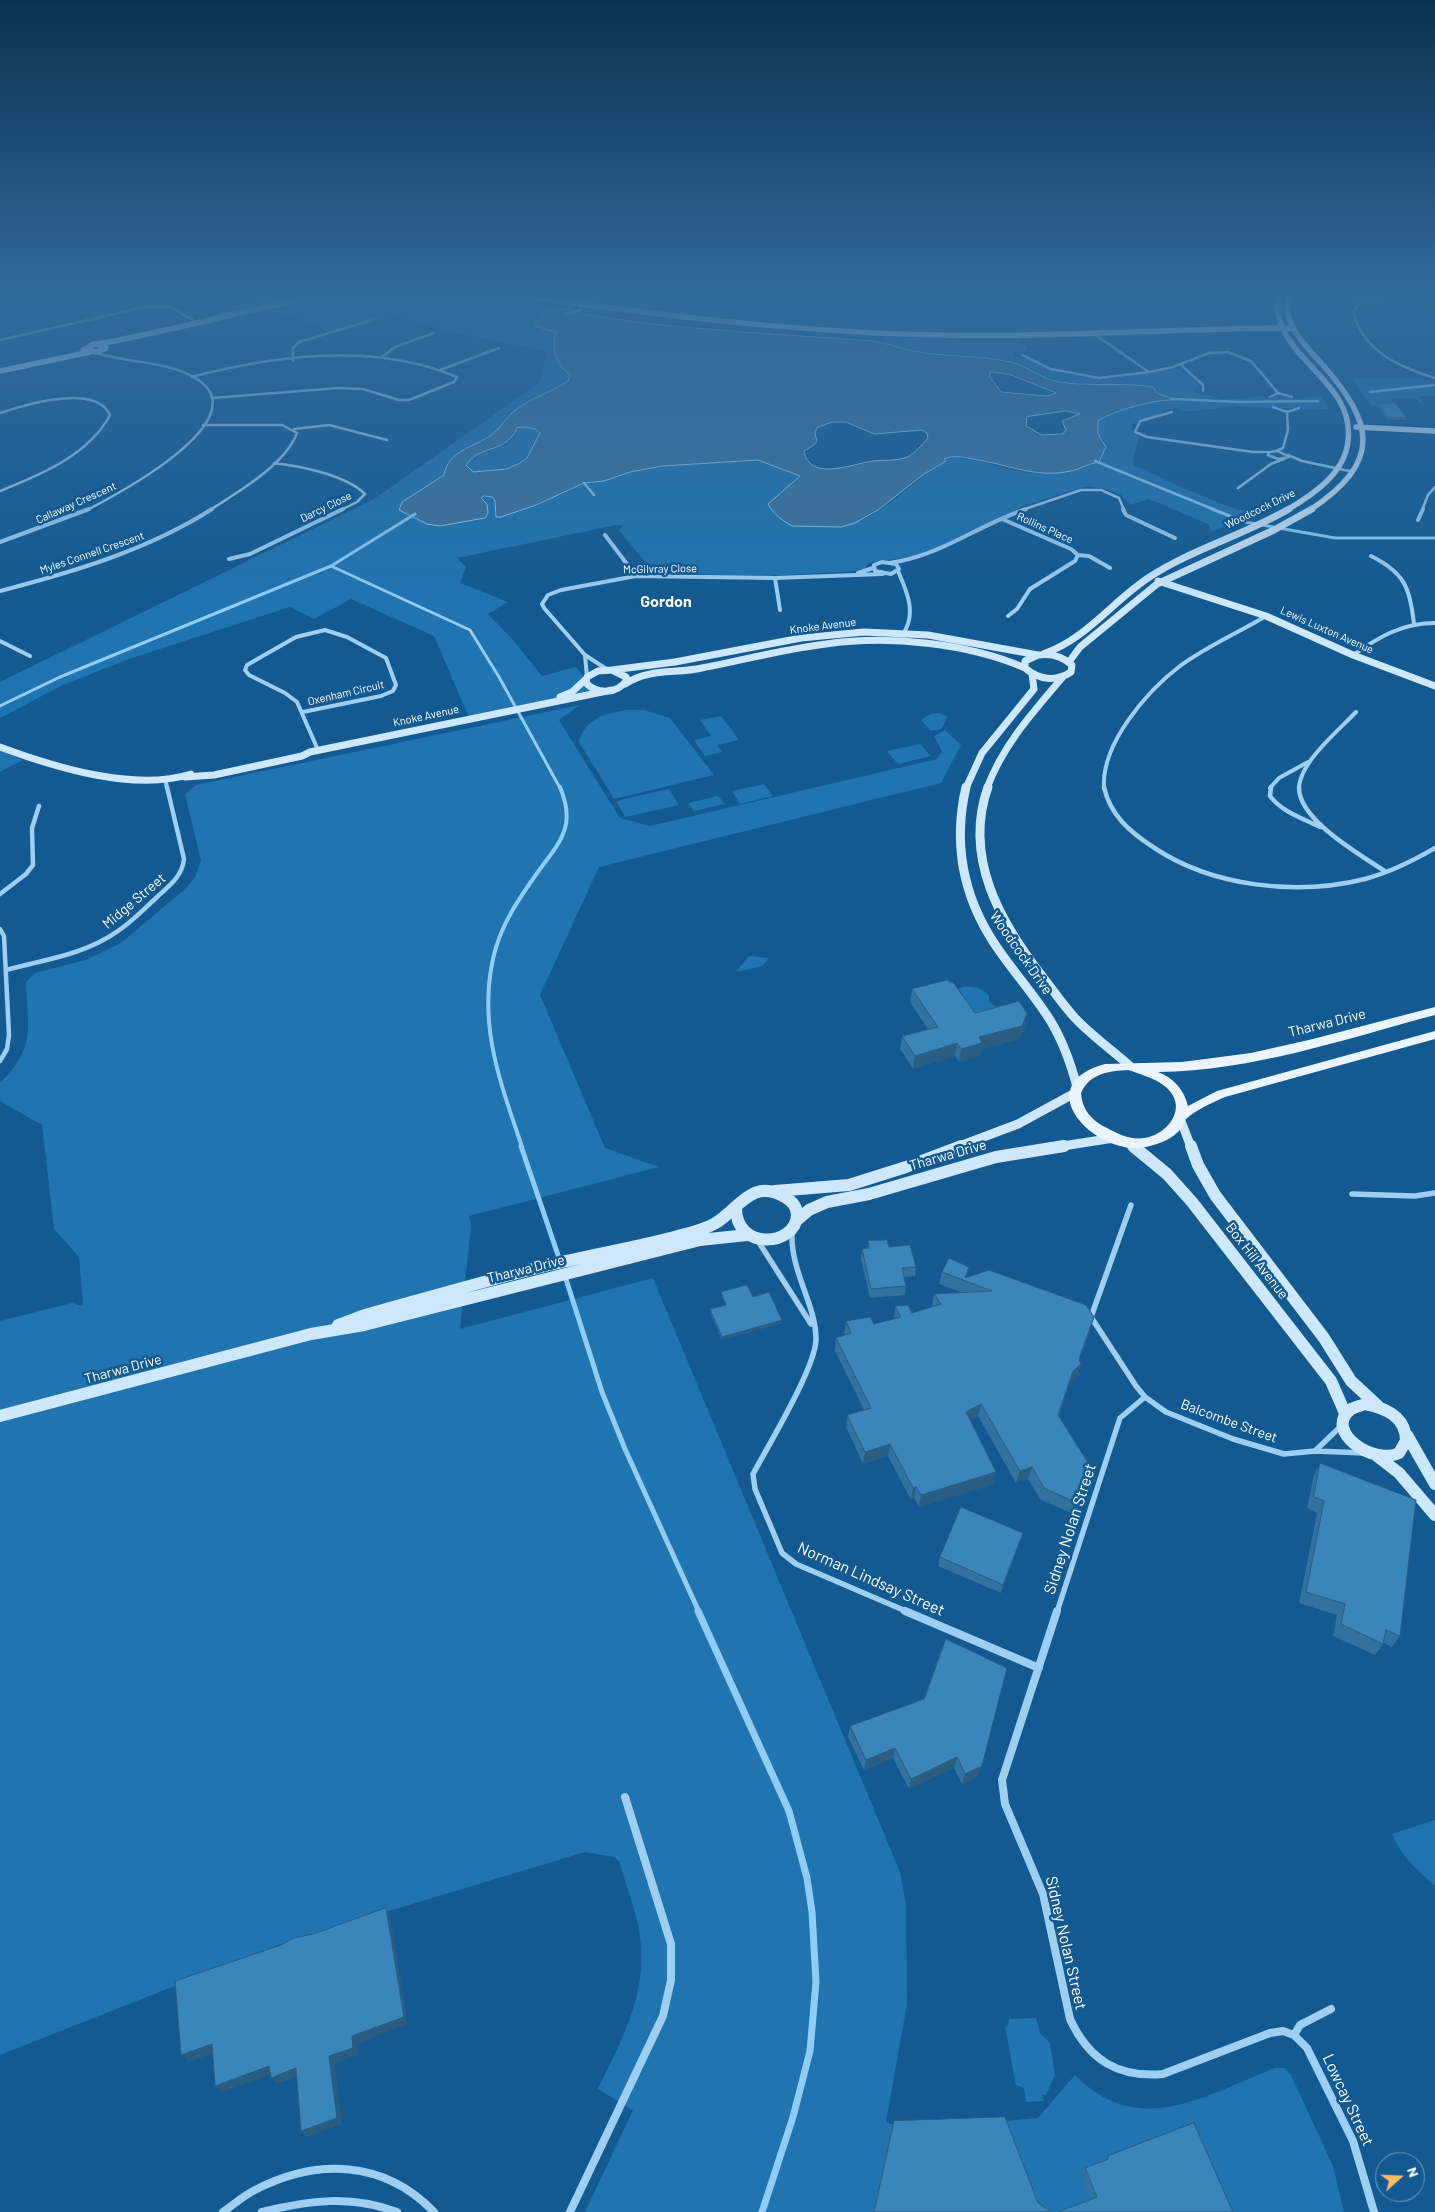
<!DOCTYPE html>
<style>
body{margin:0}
#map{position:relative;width:1435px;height:2212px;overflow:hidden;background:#125a91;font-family:Barlow,sans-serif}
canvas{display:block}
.north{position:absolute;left:1375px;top:2152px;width:50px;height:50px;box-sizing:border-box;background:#125a91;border:1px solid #719cbd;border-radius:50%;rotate:70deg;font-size:14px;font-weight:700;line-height:20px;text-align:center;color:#fff}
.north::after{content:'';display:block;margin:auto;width:18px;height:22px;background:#ffbb5f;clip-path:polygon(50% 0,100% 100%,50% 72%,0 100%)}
</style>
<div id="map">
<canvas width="1435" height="2212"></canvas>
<div class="north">N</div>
</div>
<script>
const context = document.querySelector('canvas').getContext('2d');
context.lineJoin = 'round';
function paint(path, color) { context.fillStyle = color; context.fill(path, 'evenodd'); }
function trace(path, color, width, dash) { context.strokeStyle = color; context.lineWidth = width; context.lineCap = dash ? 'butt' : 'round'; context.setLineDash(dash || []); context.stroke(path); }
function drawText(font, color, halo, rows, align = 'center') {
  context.font = font + ' Barlow,sans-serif'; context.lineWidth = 5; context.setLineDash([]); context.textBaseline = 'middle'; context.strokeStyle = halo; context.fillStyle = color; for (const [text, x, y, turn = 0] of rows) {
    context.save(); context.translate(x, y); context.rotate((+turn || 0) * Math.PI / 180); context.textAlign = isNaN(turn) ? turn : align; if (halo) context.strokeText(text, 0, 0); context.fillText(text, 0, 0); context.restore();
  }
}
paint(new Path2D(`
 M400,294l76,2 81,13 -8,3 -15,12 22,8c-5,17 0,32 14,43l-2,6c-16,11 -35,16 -51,28 -11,7 -17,21 -27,27 -18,12 -42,15 -45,39l-43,27 -3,8 41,16 45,-8 2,-14 -7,-6 13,-1 2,4v12l41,-8 48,-22 20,-2 26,-9 32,-6 96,-6 42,16 -28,35c21,17 15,13 41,15 13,1 30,0 42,-3 27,-8 63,-46 90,-62l-1,-2c10,-4 13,-1 22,0 19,2 37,10 56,13 28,3 55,1 78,-16l4,-15 -6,-7v-13c17,-11 57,-22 77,-21l-18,-7 -4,-6c-33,-5 -67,1 -100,-7 -9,-2 -17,-6 -25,-10v-2l-53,-12 -61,-5 -39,-10h8l1,-5 80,4h56l7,7v4l-13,1v5l17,3 11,7 16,6 44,7 77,-12 20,17 -6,5 8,5h11l4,3 18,1 28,-3 9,3 5,-3 18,3 27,-3 8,13 -23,1 -8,-3 -9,2 -14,-3 -6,2 -36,-2 -37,5h-14l-6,-3 -14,2 -4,6 -17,3 -8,5 -2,6 8,7 -6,21 1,7 51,24 53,21 22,1 -48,21 -4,-8 -59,-25 -19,6 -9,-10 -16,-6 -16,-3 -12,3 -56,18 -62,31 -43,18 -48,7 -3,6 -20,3 -81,4 -110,-3 -35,-43 4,-4 -7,-1 -159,33 9,9 -6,16 48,19 -20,12 26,27 28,35 34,-9 21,27 -127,26 -36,-84 -83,-37 -37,20 -24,-12 -161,52 -66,26 -63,33v-36l374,-183 165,-116 8,-32 -100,-20 -49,-14 -70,15 -35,-16 -39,-5 -47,11 24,-16z
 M1350,377c24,6 69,-3 85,6v13h-16l5,9 -7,-6 -24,-1 -2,4 4,4h-23z
 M526,427l9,2 5,4 -13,25 -7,5 -13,6 -34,3 -7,-7c11,-15 30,-13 44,-23 5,-4 5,-9 7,-14z
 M580,705l-21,15 61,98 30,8 287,-67 5,-8 -8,-15 11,-6 16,15 -20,38 -342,84 -59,128 65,153 54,19 -190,49 2,10 -11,103 193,-51 247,594 6,32 1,100 -21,118 21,8 131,-12 37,-43c64,65 130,20 200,-7h9l7,7 42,91 11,46h-759l48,-102 -35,-21c22,-46 47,-90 43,-142 -2,-30 -14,-58 -22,-86l-5,-4 -29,-5 -299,90 -286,113v-734l72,-18 11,3 -4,-49 -25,-28 -12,-104 -42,-24v-18c36,-36 28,-54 26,-101l9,-9 50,-13 36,-17 64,-54 10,-12 6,-16 -16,-67 11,-9z
 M628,710h16l26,8 44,57 -100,24 -35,-57c6,-24 27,-29 49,-32z
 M939,713l8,3 -1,5 -5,8 -10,2 -10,-11 9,-6z
 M721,716l18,24 -22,5 5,7 -17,4 -11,-16 17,-4 -11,-16z
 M920,744l11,12 -33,8 -11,-13z
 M0,751l23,9 -23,12z
 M764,784l9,12 -33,8 -8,-13z
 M669,789l10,16 -54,12 -9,-16z
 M718,796l7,8 -31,7 -6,-8z
 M749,956l20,2 -7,8 -26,6z
 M962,987c11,-1 20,0 27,9v5l15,13 -20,7 -32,-29z
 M1435,1820v66c-17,-15 -35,-31 -43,-52z
 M1036,2018l4,15 10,10 5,32 -9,20h-4l2,6 -18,1 -2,-14 -8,-3 -11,-58 3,-1 1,-7z`), '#2074af');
const water = new Path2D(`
 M557,309h14v3c100,18 201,21 301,29 14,2 28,7 41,10 32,6 66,4 97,11 19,4 28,16 49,20 32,5 63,0 94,5l4,6 19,7c-21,-1 -61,10 -78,21v13l8,13 -7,15c-12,2 -22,9 -34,10 -31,5 -57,-7 -87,-12 -12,-2 -23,-6 -34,-1l2,2 -22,13 -46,36 -23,13 -14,4 -49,-1c-9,-5 -19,-12 -24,-22l32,-28 -42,-16 -96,6 -32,6 -26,9 -20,2 -48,22 -35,12h-5l-1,-16 -2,-4 -9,-1 -3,2 6,6 1,9 -3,5 -45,8 -13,-2 -28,-14 3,-8 42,-27c4,-24 28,-27 46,-39 10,-6 16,-20 27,-27 16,-12 35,-17 51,-28l2,-6c-14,-11 -19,-26 -14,-43l-22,-6v-2l15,-12zM994,372l17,3 45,18 -9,3 -46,-4 -11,-15v-4zM1066,411l14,3 -18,7 4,9 -3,4 -21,1 -16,-9 1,-9zM833,422h13l28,12 48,-4 5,3 1,5c-6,7 -15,18 -24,20 -9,3 -21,2 -31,3 -18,2 -64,22 -69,-10l10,-6 3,-4 -2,-8 2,-5zM526,427l9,2 5,4 -13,25 -7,5 -13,6 -34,3 -7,-7c14,-21 41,-11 51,-37z`);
paint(water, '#3e729a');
trace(water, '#8fcdf6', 1);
trace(new Path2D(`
 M566,314l15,-4
 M1370,392l65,-7
 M1172,399l68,3 78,-1
 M1095,461l120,49
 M584,483l10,12`), '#8fcdf6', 2.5);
trace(new Path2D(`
 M1212,509l33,13 90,16h100
 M415,514l-84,52 139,64 29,47 61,111
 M0,706l60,-29 271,-111`), '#8fcdf6', 3);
trace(new Path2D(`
 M522,1147c-21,-63 -44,-120 -29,-188 7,-34 27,-62 47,-90 8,-11 18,-22 23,-35 7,-16 3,-32 -3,-47`), '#8fcdf6', 4);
trace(new Path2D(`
 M521,1146l39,115
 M565,1276l37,116 23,57 74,163`), '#8fcdf6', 5);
trace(new Path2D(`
 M698,1611l91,200 18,67 5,34 4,70 -6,69 -17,66 -31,95`), '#8fcdf6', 7);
trace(new Path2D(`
 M1388,294l-25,7 -10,11c10,39 46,55 82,66
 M1094,334l55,38
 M0,340l145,-33h25l28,16
 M1022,355l29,14 48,9 50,-6 24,-5 36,-14 19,-1 23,9 27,32 14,4
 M382,357l13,-10 39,-14
 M293,361v-13l6,-6 73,-22
 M1180,364l23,21v6
 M440,370l59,-22
 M191,377c84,-22 184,-35 266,0l-3,5 -45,18h-10l-36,-11 -25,-1 -126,10
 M1270,397l8,-4
 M1273,407l14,5 12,-4
 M1172,412l-32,9 -5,11 12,5 106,15h17
 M0,413c24,-8 81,-25 103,-7 3,2 5,6 7,9 -21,40 -70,60 -110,76
 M203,425h79l15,8c-12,32 -59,59 -87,77
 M294,429l35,-4 58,15
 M1276,451l7,-3 5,-18 -1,-18
 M1278,451l11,6 -11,2 -10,-4 2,-3z
 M1288,455l14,6 52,11
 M274,463c26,3 72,12 91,31l-8,8 -16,8
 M1238,488l33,-24 13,-5
 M87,510c27,-14 173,-90 110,-131 -29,-19 -70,-15 -103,-27
 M1022,510l59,-20h20l18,8 5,12
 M1422,510l6,-15 7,-8`), '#9ecff2', 2.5);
trace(new Path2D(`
 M1123,509l3,6 49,23
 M1002,519l69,30 7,6 -3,6 -45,28 -13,20 -9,7
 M1418,520l5,-11
 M605,535l31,41
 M0,542l89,-33
 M1078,555l11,1 21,12
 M1371,556c34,17 39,32 43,68
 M229,559l21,-5 93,-45
 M882,562l14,2 3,5 -8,5 -16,-3 -1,-6z
 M889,563c52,-7 89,-38 137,-54
 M898,571c9,21 19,42 5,63
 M858,573l15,-5
 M775,578l5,32
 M0,591c73,-19 148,-41 212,-82
 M0,641l30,15
 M585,655l2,22
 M1353,655c26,-18 49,-32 82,-32
 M608,670l-23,-15 -41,-47 -2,-4 6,-9 13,-5 75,-14 139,2 108,-4
 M303,712l78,-16 12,-5 3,-6 -10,-27 -39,-21 -22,-7 -29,7 -49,28 -2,5 4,5 36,18 12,9 21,48
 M165,778l2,10
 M1104,788c-3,-44 43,-97 76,-122 27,-20 58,-33 86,-50
 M1270,788l9,-10 29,-16
 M1299,788c1,-26 39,-57 57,-76`), '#9ecff2', 4);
trace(new Path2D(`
 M1104,787c6,28 26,45 49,60 59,40 144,49 212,32 26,-7 48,-18 70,-31
 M1271,787l-1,9c12,16 32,22 50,31
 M1299,787c-1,33 62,68 87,85
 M0,894l26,-20 7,-9 -1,-37 7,-22
 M0,929l4,7 5,99 -2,14 -7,12
 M6,970c33,-9 69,-14 99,-31 19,-10 35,-26 51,-41 13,-12 26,-21 28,-39l-17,-72`), '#9ecff2', 4.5);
trace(new Path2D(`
 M1352,1194l63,2 20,-3
 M1131,1205l-40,112 45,69 9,11 21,15 67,27 51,15 31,-3 49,2
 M792,1231c-2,41 24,73 24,108 0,28 -48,107 -63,135l2,15 27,64 14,11 112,48
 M758,1241l53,83
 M1315,1451l26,-25
 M1057,1612l63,-194 25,-21`), '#9ecff2', 5.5);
trace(new Path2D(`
 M905,1611l134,57
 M1057,1611l-55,169 3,24 38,90 27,125c19,41 48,59 93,55l107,-41 13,-2 11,4 6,-10 31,-16
 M1294,2035l13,13 46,93 21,71
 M223,2212c10,-7 20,-16 32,-22 62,-32 129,-30 179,22
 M262,2212c47,-12 89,-17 135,0
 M570,2212l93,-196 8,-36v-36l-46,-147`), '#9ecff2', 8);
trace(new Path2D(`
 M506,294c143,20 286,38 431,41 119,3 238,-7 357,-7
 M1278,294c0,6 -1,13 0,19 9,51 77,71 70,128 -3,32 -34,53 -61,69
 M1289,294c0,6 -2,13 -1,19 3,19 21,37 34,51 53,60 60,98 -12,146
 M94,344l9,1 3,3 -9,4 -14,-2z
 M98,344c79,-14 156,-37 235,-50
 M0,371l90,-19
 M1356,427l79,4`), '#cde8fc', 5.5);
trace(new Path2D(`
 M1158,581l108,35 87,39 82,31
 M1043,654c42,-14 69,-52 105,-76 44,-29 96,-43 141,-69
 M1038,655c13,-2 24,1 34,10l-1,7c-15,10 -32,8 -46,-4v-7z
 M1069,662l11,-15 77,-63 117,-54 38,-21
 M612,670l63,-8 126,-24 63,-6 64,3 110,20
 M612,670l14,7 1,3c-10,14 -29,15 -41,3l1,-6 11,-6z
 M625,684c24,-16 50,-10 77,-16 42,-8 82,-19 124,-24 62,-9 142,-1 199,24
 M560,697l12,-5 14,-13
 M0,747c54,20 134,45 191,27
 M185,777l29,-2 88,-19 8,-4 302,-62
 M966,788l16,-35 52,-64 -2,-15
 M987,788c16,-43 46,-76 75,-110`), '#cde8fc', 7);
trace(new Path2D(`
 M966,787c-13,56 -4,107 28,156 17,26 39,50 56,77 13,21 21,44 27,67
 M988,787c-25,70 12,135 54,189 11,14 21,29 33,42 17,18 37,32 55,48
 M1181,1121l10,26
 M1128,1142l6,5
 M957,1147l61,-23 57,-31
 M1056,1147l58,-9`), '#cde8fc', 9);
trace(new Path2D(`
 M1133,1146l34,28 25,28 139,179 14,32
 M1191,1146l7,19 17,30 109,143 27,43 27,25
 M775,1191l74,-6 57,-18 55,-21
 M796,1221l13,-11 18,-8 42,-8 127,-37 68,-11
 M338,1325l24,-9c61,-17 122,-35 183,-50 44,-11 89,-18 133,-30 12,-3 25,-6 36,-12 24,-13 37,-47 71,-27 7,4 12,10 12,18 -1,32 -62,36 -61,-8
 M1365,1404c21,4 41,13 41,37l-7,12c-26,13 -75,-22 -49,-43 4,-3 11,-4 15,-6z
 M0,1416l311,-82 53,-9 336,-85 47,-5
 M1407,1435l28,49
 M1377,1456l22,17 36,42`), '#cde8fc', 12);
paint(new Path2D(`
 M1435,1007v8c-90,24 -183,56 -277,57 16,6 26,18 30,34l29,-15 218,-60v8l-210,58c-13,6 -30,13 -40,23 -2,2 -1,5 -3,7 -8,12 -23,17 -36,20 -48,11 -121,-61 -41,-83l77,-2 69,-9 62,-14zM1129,1070c15,6 34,10 43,24 13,20 -9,42 -28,44 -14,2 -26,-4 -37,-10 -15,-7 -25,-18 -26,-35 9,-20 28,-22 48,-23z`), '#e9f4ff');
paint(new Path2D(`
 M1378,404l29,14 -1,2 -19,-1 -10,-13z
 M912,989l63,24 50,13 -6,13 -38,10 -1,7 -21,6 -4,-6 -42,13 -13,-20 2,-13 26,-7 -18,-27z
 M868,1241l21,6 27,20 -1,9 -11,1 2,9 -1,9 -35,3 -9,-39 1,-10h5z
 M942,1272l25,5 123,53 -11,30 2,4 -4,12 -8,7 -10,33 31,50 -8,22h-2l-9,25 -30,-13 -13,-21 -12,4 -38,-67 -8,4 23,64 -74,23 -5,-9 -3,2 -23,-44 -25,8 -17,-37 1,-12 17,-5 -29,-59 1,-13 9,-3 -1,-1 2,-13 28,3 20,-5 1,-13 17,7 20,-6 2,-13 27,-2 -22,-8z
 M721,1292l32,5 29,26 -60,17 -12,-28v-3l15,-4 -4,-10z
 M1320,1463l80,173 -8,11 -8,-4 -9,12 -42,-19 4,-21 -38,-12 18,-90 -10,-5 7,-33z
 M1023,1533l-22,60 -63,-27 2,-9z
 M924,1699l54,77 -16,8 -8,-16 -45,21 -16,-31 -29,12 -16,-33 2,-11z
 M894,2121l144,82 14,9h-179l18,-85z
 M1108,2156l125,56 -143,-12 -10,-26 5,-6 17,-6z`), '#3272a0');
paint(new Path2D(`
 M1027,1013l-2,13 -6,13 -38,10 -1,7 -21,6 2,-13 18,-12z
 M957,1043l-2,13 -42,13 2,-13z
 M1094,1317l-17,51 4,-4 -4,12 -8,7 -14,45 18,-57z
 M782,1320v3l-60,17v-3z
 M981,1404l-3,12 -15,8 3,-12z
 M890,1444l-2,12 -25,8 2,-12z
 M1032,1467l-4,12 -12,4 4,-12z
 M996,1472l-3,12 -74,23 2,-12z
 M916,1487l-2,11 -3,2 2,-12z
 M1023,1533l-3,9 -19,51 2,-8z
 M895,1748l-2,10 -29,12 2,-10z
 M957,1757l-3,11 -45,21 2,-10z
 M982,1766l-4,10 -16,8 3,-10z
 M386,1908l4,8 18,108 -51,20 2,11 -24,8 7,61 -35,13 -6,-6 28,-75 23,-20z
 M212,2044l7,7 -30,11 -8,-7z
 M269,2066l6,7 -53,20 -7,-7z
 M296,2068l6,7 -25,9 -6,-6z`), '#295d82');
const building = new Path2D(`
 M1395,403l12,15 -19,-1 -10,-13z
 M948,980l1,2h4l22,31 44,-12 8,12 -5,13 -43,11 3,6 -21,6 -4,-6 -42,13 -13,-20 36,-9 -26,-38z
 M887,1240l2,7 21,-2 6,22 -14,1 4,18 -35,3 -9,-40 7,-1 -1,-7z
 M949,1258l20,9 -4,11 24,-8 97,35 8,12 -15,42 2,5 -8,7 -15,44 32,51 -4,10h-3l-8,26 -31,-14 -12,-21 -12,4 -39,-67 -15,8 30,60 -75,23 -5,-8 -3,1 -23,-44 -25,8 -18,-37 24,-7 -35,-70 15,-5 -5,-12 24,-4 4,7 27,-7 -6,-11 13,-1 4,8 29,-9 -7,-10 58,-3 -50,-19z
 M747,1285l6,12 16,-5 13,28 -60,17 -12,-28 16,-4 -5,-13z
 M1320,1463l96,37 -16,136 -14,-6 -3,14 -42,-20 4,-20 -39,-12 18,-91 -10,-4z
 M961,1507l62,26 -20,52 -63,-28z
 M946,1639l61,29 -25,98 -17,8 -8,-17 -46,22 -16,-31 -29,12 -16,-34 74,-27z
 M386,1908l18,109 -52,19 1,12 -24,8 8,62 -36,13 -5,-63 -25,10 -2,-12 -54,20 -3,-42 -31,11 -6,-74 106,-36 12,-7 20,-4z
 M1005,2117l33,86 14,9h-178l20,-91z
 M1194,2123l39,89h-175l39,-15 -12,-29 23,-9v-3z`);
paint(building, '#3a85ba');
trace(building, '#295d82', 1);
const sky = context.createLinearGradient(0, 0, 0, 604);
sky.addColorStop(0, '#0a3250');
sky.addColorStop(0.49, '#336b9d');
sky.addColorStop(1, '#336b9d00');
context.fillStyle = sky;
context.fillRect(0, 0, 1435, 604);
drawText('11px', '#fff', '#125a91', [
 ["Callaway Crescent",76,503,-24],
 ["Darcy Close",326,507,-26],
 ["Woodcock Drive",1260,509,-26],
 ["Rollins Place",1045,528,24],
 ["Myles Connell Crescent",92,553,-19],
 ["McGilvray Close",660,569,-1],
 ["Knoke Avenue",823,626,-7],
 ["Lewis Luxton Avenue",1327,630,24],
 ["Oxenham Circuit",346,693,-13],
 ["Knoke Avenue",426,716,-12]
]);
drawText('14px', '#fff', '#125a91', [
 ["Midge Street",134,901,-40],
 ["Woodcock Drive",1021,953,55],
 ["Tharwa Drive",1327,1023,-14],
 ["Tharwa Drive",948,1155,-16],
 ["Box Hill Avenue",1257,1261,52],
 ["Tharwa Drive",526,1269,-14],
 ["Tharwa Drive",123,1369,-15],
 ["Balcombe Street",1229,1421,20]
]);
drawText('bold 16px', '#fff', '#125a91', [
 ["Gordon",666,602]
]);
drawText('16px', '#fff', '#125a91', [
 ["Sidney Nolan Street",1070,1529,-72],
 ["Norman Lindsay Street",871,1579,24],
 ["Sidney Nolan Street",1066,1943,77],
 ["Lowcay Street",1348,2100,65]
]);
</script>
